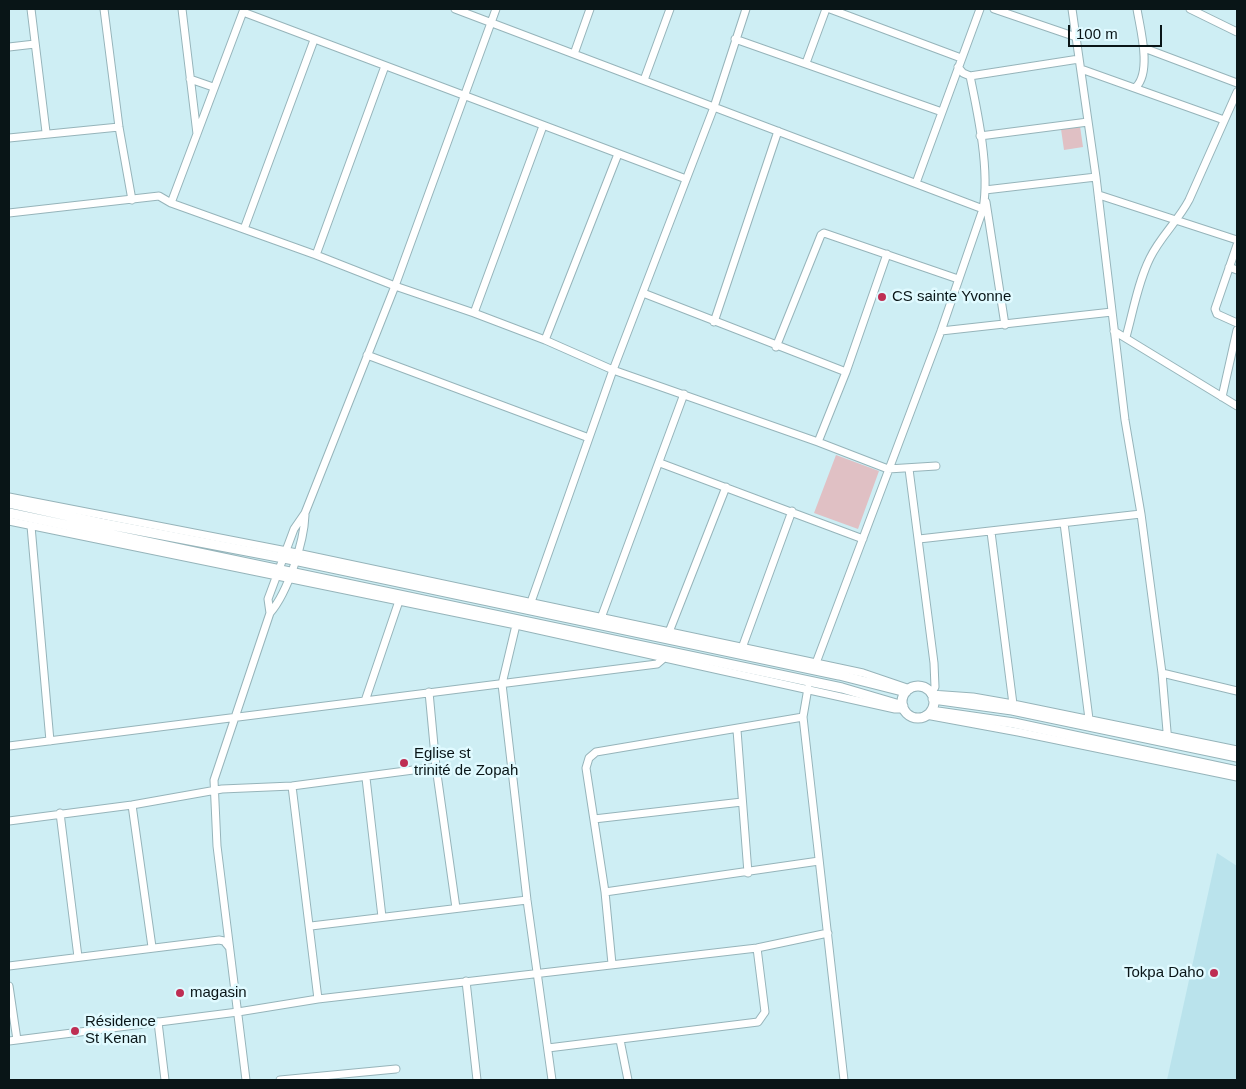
<!DOCTYPE html>
<meta charset="utf-8">
<style>
body{margin:0}
#map{position:relative;width:1246px;height:1089px;overflow:hidden;background:#ceeef4;font-family:Arial,sans-serif}
canvas{display:block}
.frame{position:absolute;inset:0;border:10px solid #091517;pointer-events:none}
.scale{position:absolute;left:1068px;top:25px;width:94px;height:22px;box-sizing:border-box;border:2px solid #091517;border-top:0;padding-left:6px;font-size:15px;line-height:18px;white-space:nowrap;color:#091517;-webkit-text-stroke:4px #e0faff;paint-order:stroke}
</style>
<div id="map">
<canvas width="1246" height="1089"></canvas>
<div class="frame"></div>
<div class="scale">100 m</div>
</div>
<script>
const context = document.querySelector('canvas').getContext('2d');
context.lineJoin = 'round';
function paint(path, color) { context.fillStyle = color; context.fill(path, 'evenodd'); }
function trace(path, color, width, dash) { context.strokeStyle = color; context.lineWidth = width; context.lineCap = dash ? 'butt' : 'round'; context.setLineDash(dash || []); context.stroke(path); }
function drawText(font, color, halo, rows, align = 'center') {
  context.font = font + ' Arial,sans-serif'; context.lineWidth = 5; context.setLineDash([]); context.textBaseline = 'middle'; context.strokeStyle = halo; context.fillStyle = color; for (const [text, x, y, turn = 0] of rows) {
    context.save(); context.translate(x, y); context.rotate((+turn || 0) * Math.PI / 180); context.textAlign = isNaN(turn) ? turn : align; if (halo) context.strokeText(text, 0, 0); context.fillText(text, 0, 0); context.restore();
  }
}
paint(new Path2D(`
 M1217,853l20,13v214h-70z`), '#bae3ec');
paint(new Path2D(`
 M1080,126l3,21 -19,3 -3,-21z
 M836,455l43,16 -21,58 -44,-16z`), '#e0c0c4');
const minor = new Path2D(`
 M31,9l15,123
 M104,9l15,118 13,73
 M182,9l15,125
 M455,9l528,200
 M830,9l131,49
 M994,9l82,28
 M1072,9l24,168 29,243 16,94 21,159 6,70
 M1190,9l47,23
 M243,12l443,167
 M735,39l207,73
 M9,47l26,-3
 M1144,48l93,35
 M574,54l16,-45
 M806,63l20,-54
 M958,67l5,6 7,3 109,-17
 M1081,69l143,51
 M190,79l23,8
 M644,80l26,-71
 M1136,87c16,-16 4,-59 1,-78
 M980,136l108,-14
 M9,138l110,-11
 M916,183l64,-174
 M985,190l111,-13
 M1099,195l138,45
 M986,202l19,123
 M171,203l73,-194
 M9,213l150,-17 12,7 145,52 79,31 79,27 71,27 68,30 205,72 70,27 48,-3
 M244,229l70,-189
 M1237,245l-22,64 2,5 20,9
 M316,255l69,-189
 M1229,267l8,3
 M643,293l203,79
 M474,313l69,-187
 M714,322l64,-191
 M941,331l171,-19
 M1114,331l123,75
 M1126,337c7,-25 12,-55 24,-79 10,-21 28,-37 39,-58l48,-108
 M545,340l73,-186
 M776,347l45,-112 3,-2 134,46
 M367,355l222,83
 M1222,397l15,-67
 M818,442l28,-70 41,-118
 M660,463l203,76
 M909,469l25,194 1,24 -4,7
 M9,497l288,56 519,110 47,10 47,16
 M9,521l507,104 379,84h9
 M1064,523l25,196
 M31,526l19,215
 M991,532l22,172
 M919,539l222,-25
 M531,602l82,-232 101,-263 32,-98
 M270,613l-2,-14 26,-70 11,-16 90,-227 101,-277
 M601,618l83,-224
 M516,625l-14,59 25,216 25,180
 M669,632l57,-145
 M742,648l50,-137
 M816,663l125,-332 42,-122c7,-38 -5,-95 -13,-133
 M1162,673l75,18
 M808,688l-5,29 41,363
 M429,692l7,75 20,141
 M931,694l42,3 40,7 224,46
 M365,701l34,-100
 M926,715l92,17 219,45
 M737,730l11,143
 M9,746l648,-82 7,-6
 M366,778l16,139
 M292,786l26,213
 M132,805l20,142
 M60,813l18,144
 M594,819l148,-17
 M9,821l123,-16 90,-16 70,-3 144,-19
 M605,892l214,-31
 M311,926l216,-26
 M612,964l-7,-72 -19,-124 3,-10 7,-6 207,-35
 M9,966l210,-26 5,1 5,6
 M466,981l11,99
 M9,986l8,54
 M158,1022l7,58
 M620,1040l8,40
 M9,1041l229,-29 80,-13 439,-51 71,-15
 M548,1048l210,-26 7,-10 -8,-64
 M246,1080l-29,-234 -3,-66 56,-167c18,-21 34,-71 35,-98
 M280,1080l116,-11`);
const major = new Path2D(`
 M9,503l91,20 194,37 545,115 67,17
 M9,513l833,175 61,18
 M902 702a16 16 0 1 1 32 0a16 16 0 1 1-32 0Z
 M933,699l79,11 225,47
 M931,711l83,12 223,48`);
trace(minor, '#96b4ba', 9);
trace(major, '#96b4ba', 11);
trace(minor, '#fff', 7);
trace(major, '#fff', 9);
for (const [x, y, r, color] of [
 [882,297,5,"#be2e53"],
 [404,763,5,"#be2e53"],
 [1214,973,5,"#be2e53"],
 [180,993,5,"#be2e53"],
 [75,1031,5,"#be2e53"]
]) { const dot = new Path2D(); dot.arc(x, y, r, 0, 2 * Math.PI); context.fillStyle = color; context.fill(dot); trace(dot, '#e0faff', 2); }
drawText('15px', '#091517', '#e0faff', [
 ["CS sainte Yvonne",892,297],
 ["Eglise st",414,754],
 ["trinité de Zopah",414,771],
 ["Tokpa Daho",1204,973,"right"],
 ["magasin",190,993],
 ["Résidence",85,1022],
 ["St Kenan",85,1039]
], 'left');
</script>
